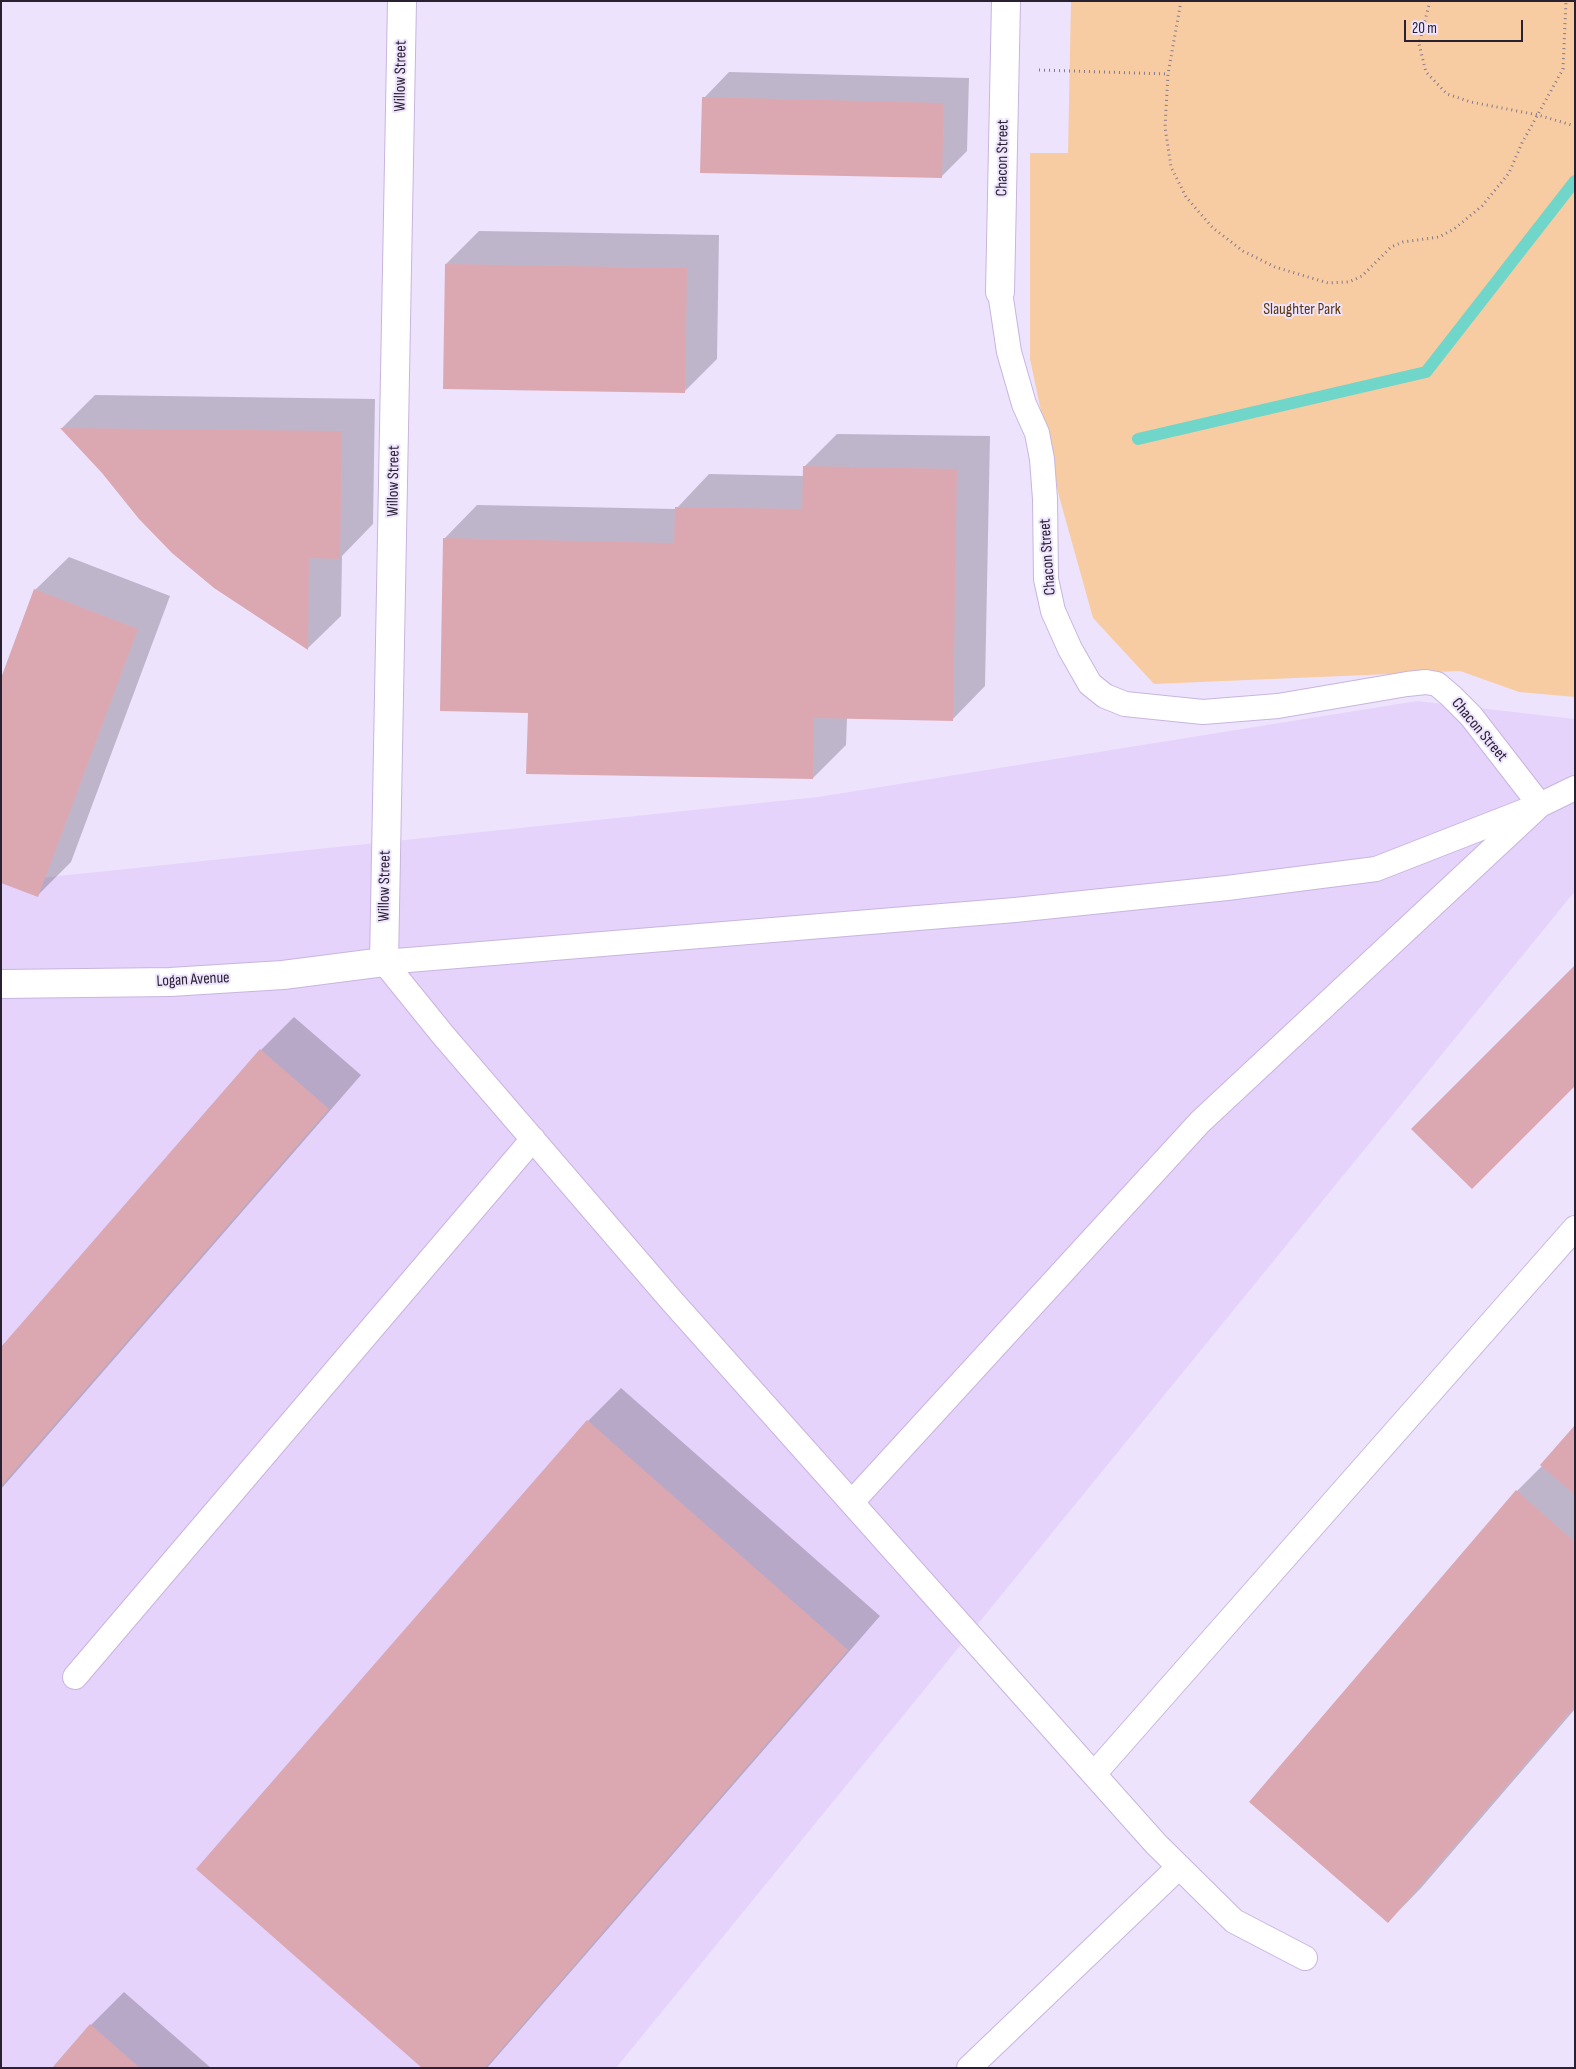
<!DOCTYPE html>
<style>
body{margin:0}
#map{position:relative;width:1576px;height:2069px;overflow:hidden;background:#eee3fd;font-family:"Sofia Sans Condensed",sans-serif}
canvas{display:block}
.frame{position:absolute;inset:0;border:2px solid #292131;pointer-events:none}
.scale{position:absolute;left:1404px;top:20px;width:119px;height:22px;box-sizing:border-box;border:2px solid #292131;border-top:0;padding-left:6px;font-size:15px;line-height:18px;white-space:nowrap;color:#292131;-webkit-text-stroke:4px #eee3fd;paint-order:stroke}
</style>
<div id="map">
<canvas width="1576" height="2069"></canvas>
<div class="frame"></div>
<div class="scale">20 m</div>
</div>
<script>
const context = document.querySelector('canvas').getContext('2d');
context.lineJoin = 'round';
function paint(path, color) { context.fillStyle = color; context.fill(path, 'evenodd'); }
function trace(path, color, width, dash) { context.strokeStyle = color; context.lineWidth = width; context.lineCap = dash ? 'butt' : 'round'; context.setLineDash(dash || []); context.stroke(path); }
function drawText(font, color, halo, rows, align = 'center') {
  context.font = font + ' "Sofia Sans Condensed",sans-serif'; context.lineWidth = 4; context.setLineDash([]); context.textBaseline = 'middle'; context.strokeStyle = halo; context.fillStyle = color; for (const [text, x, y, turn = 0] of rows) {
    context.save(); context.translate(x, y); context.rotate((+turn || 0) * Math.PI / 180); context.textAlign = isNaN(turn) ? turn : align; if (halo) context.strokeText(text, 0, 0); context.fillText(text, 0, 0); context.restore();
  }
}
paint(new Path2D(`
 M1417,701l158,18v172l-959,1177h-615v-1186l817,-85z`), '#e5d3fb');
paint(new Path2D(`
 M1071,1h504v696l-56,-5 -59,-21 -306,13 -61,-66 -34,-122 -29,-137v-206h38z`), '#f8cca2');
paint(new Path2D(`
 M729,72l240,6 -2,73 -26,26 -237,-79z
 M479,231l240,4 -2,124 -33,33 -238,-128z
 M95,395l280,4 -2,125 -31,32 -1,60 -33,32 -93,-61 -112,-115 -41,-44z
 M837,434l153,2 -5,250 -33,34 -105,-2 -1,27 -33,33 -284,-66 -85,-173 33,-34 199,4 33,-35 95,2v-9z
 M69,557l101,39 -99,266 -33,33 -3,-305z
 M294,1017l67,58 -360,414v-141l260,-298z
 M621,1388l259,228 -393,452h-63l164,-647z
 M1575,1427v282l-154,179 -33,34 129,-431 25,-25z
 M124,1992l87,76h-158l38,-43z`), '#0003');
trace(new Path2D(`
 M1138,439l288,-67 149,-191`), '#70d6ca', 12);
paint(new Path2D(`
 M702,97l242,6 -2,75 -242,-5z
 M445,264l242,4 -2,125 -242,-4z
 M60,428l282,3 -2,128 -31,-1 -1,92 -94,-62 -42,-35 -33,-34 -37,-46z
 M803,466l154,3 -4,252 -139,-3 -1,61 -287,-5 2,-61 -88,-2 3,-173 231,5 1,-36 127,2z
 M34,589l104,40 -100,268 -37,-14v-205z
 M1575,965v121l-103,103 -61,-60z
 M260,1049l69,60 -328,377v-139z
 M587,1420l261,230 -363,418h-63l-226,-199z
 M1575,1425v70l-35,-30z
 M1516,1490l59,52v164l-187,217 -139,-121z
 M90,2024l50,44h-88z`), '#dba8b2');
const lane = new Path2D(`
 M384,962l59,73 228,265 485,544 78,77 71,37
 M384,962l631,-52 212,-22 149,-19 164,-64 35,-17
 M852,1502l348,-380 340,-317 -69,-89 -20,-20 -14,-12 -11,-2 -19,2 -129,22 -75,6 -78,-8 -20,-8 -15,-12 -20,-35 -17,-38 -7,-32 -1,-80 -3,-40 -5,-26 -13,-29 -15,-52 -9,-60
 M75,1677l458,-538
 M1094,1774l481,-546
 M969,2068l210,-201`);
const street = new Path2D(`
 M1000,292l6,-291
 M1,984l169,-2 113,-7 101,-13 18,-961`);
trace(lane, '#c8b5df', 26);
trace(street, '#c8b5df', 30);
trace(new Path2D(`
 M1181,1l-13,73 -3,53 6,40 15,30 27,31 30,23 32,16 53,16 21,-1 13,-6 29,-29 12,-5 36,-5 15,-8 28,-23 27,-33 13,-30 41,-74 3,-68
 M1430,1l-11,43 7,28 21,22 24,8 67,13 37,11
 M1039,70l129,4`), '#83798e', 3, [1, 4]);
trace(lane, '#fff', 24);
trace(street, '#fff', 28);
drawText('16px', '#292131', '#eee3fd', [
 ["Willow Street",401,76,-89],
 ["Chacon Street",1003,158,-89],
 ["Willow Street",394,481,-89],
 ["Chacon Street",1048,557,-94],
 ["Chacon Street",1479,730,50],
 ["Willow Street",385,886,-89],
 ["Logan Avenue",193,980,-3]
]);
drawText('16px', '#5a3609', '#eee3fd', [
 ["Slaughter Park",1302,310]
]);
</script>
